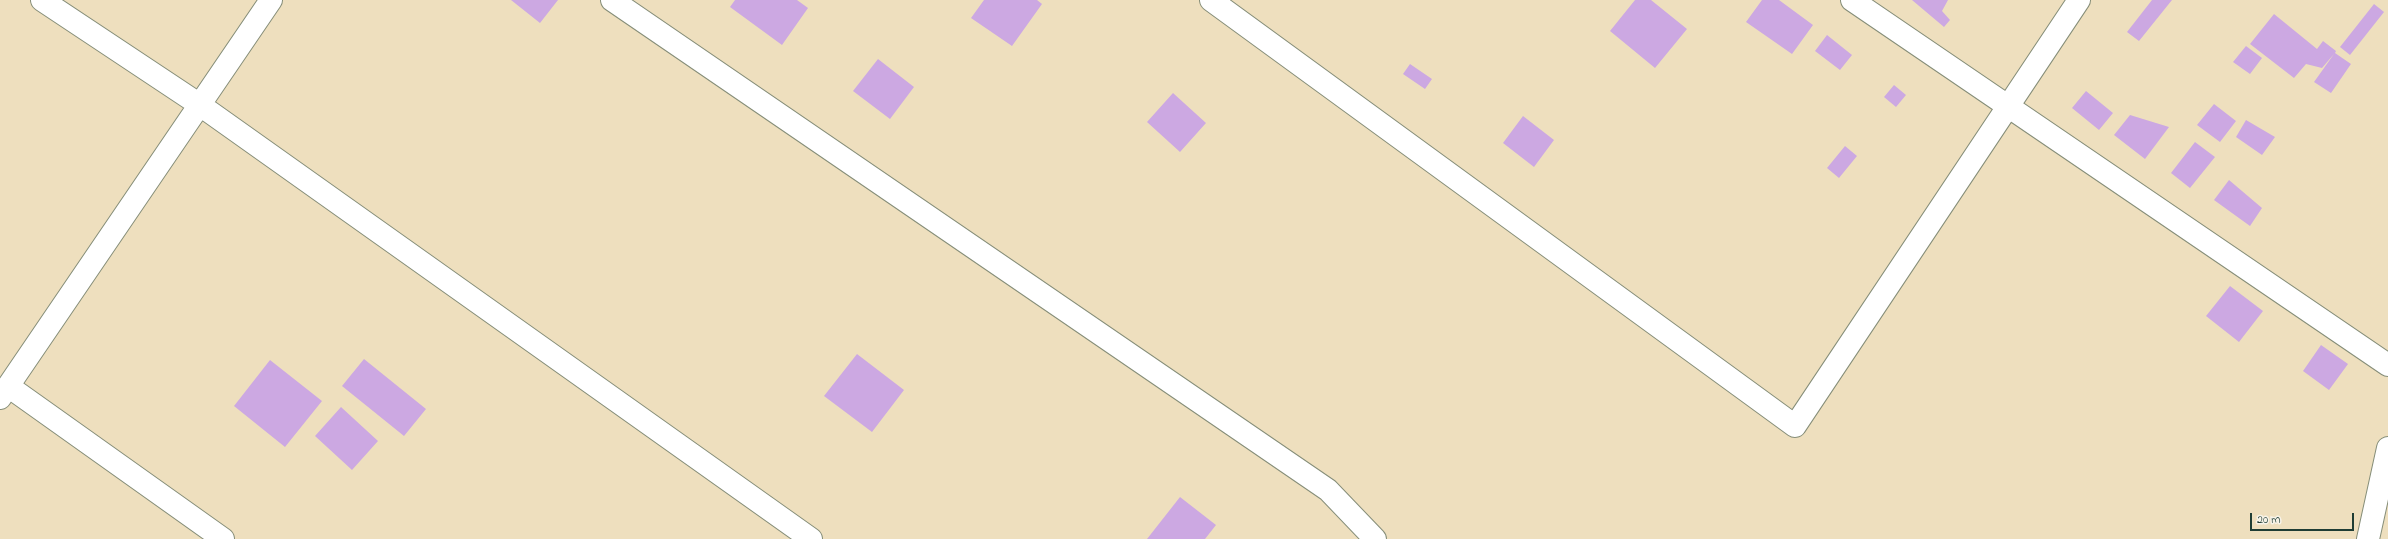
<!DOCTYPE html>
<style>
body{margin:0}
#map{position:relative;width:2388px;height:539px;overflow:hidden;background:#eedfbe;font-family:"Indie Flower",sans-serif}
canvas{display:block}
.scale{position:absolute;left:2250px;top:513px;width:104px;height:18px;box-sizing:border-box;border:2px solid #1f3d34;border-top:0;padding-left:5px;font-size:12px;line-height:14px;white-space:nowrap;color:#1f3d34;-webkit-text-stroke:3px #f7f3e8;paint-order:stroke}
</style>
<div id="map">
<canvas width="2388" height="539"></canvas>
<div class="scale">20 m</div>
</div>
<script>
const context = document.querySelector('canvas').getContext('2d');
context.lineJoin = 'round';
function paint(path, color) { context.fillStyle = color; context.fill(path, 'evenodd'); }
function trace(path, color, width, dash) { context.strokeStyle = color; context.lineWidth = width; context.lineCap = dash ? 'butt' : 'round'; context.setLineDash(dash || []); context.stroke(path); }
paint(new Path2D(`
 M511,0h47l-18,23z
 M735,0h62l11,8 -26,37 -52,-38z
 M984,0h53l5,4 -30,42 -41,-28z
 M1635,0h16l36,29 -32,39 -45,-37z
 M1762,0h17l34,25 -21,29 -46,-32z
 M1912,0h36l-6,11 8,9 -6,7z
 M2152,0h20l-33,41 -12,-9z
 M2374,4l10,8 -34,43 -10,-8z
 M2274,14l43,35 6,-8 13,10 -1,2 16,11 -20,29 -17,-11 20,-28 -12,14 -16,-4 -12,14 -44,-34z
 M1827,35l25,20 -12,15 -25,-19z
 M2246,46l16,12 -12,16 -17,-12z
 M878,59l36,28 -24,32 -37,-28z
 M1410,64l22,15 -7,10 -22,-15z
 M1894,85l12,10 -10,12 -12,-10z
 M2086,91l27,22 -14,17 -27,-22z
 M1173,93l33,30 -26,29 -33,-30z
 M2214,104l22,17 -16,21 -23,-17z
 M2130,115l39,12 -24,32 -31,-24z
 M1523,116l31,24 -20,27 -31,-24z
 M2246,120l29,17 -13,18 -26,-18z
 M2195,142l20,15 -25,31 -19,-15z
 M1845,146l12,10 -18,22 -12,-10z
 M2229,180l33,28 -12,18 -36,-26z
 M2230,286l33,25 -24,31 -33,-26z
 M2321,345l27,19 -19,26 -26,-19z
 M857,354l47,36 -32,42 -48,-36z
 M364,359l62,50 -22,27 -62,-50z
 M270,360l52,41 -37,46 -51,-41z
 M341,407l37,34 -26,29 -37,-34z
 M1180,497l36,28 -11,14h-58z`), '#cca8e2');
const street = new Path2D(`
 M42,0l158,105 611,434
 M612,0l716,490 47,49
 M1211,0l584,426 284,-426
 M1852,0l536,365
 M8,386l215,153
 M0,398l271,-398
 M2368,539l20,-91`);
trace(street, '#868e79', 24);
trace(street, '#fff', 22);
</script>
